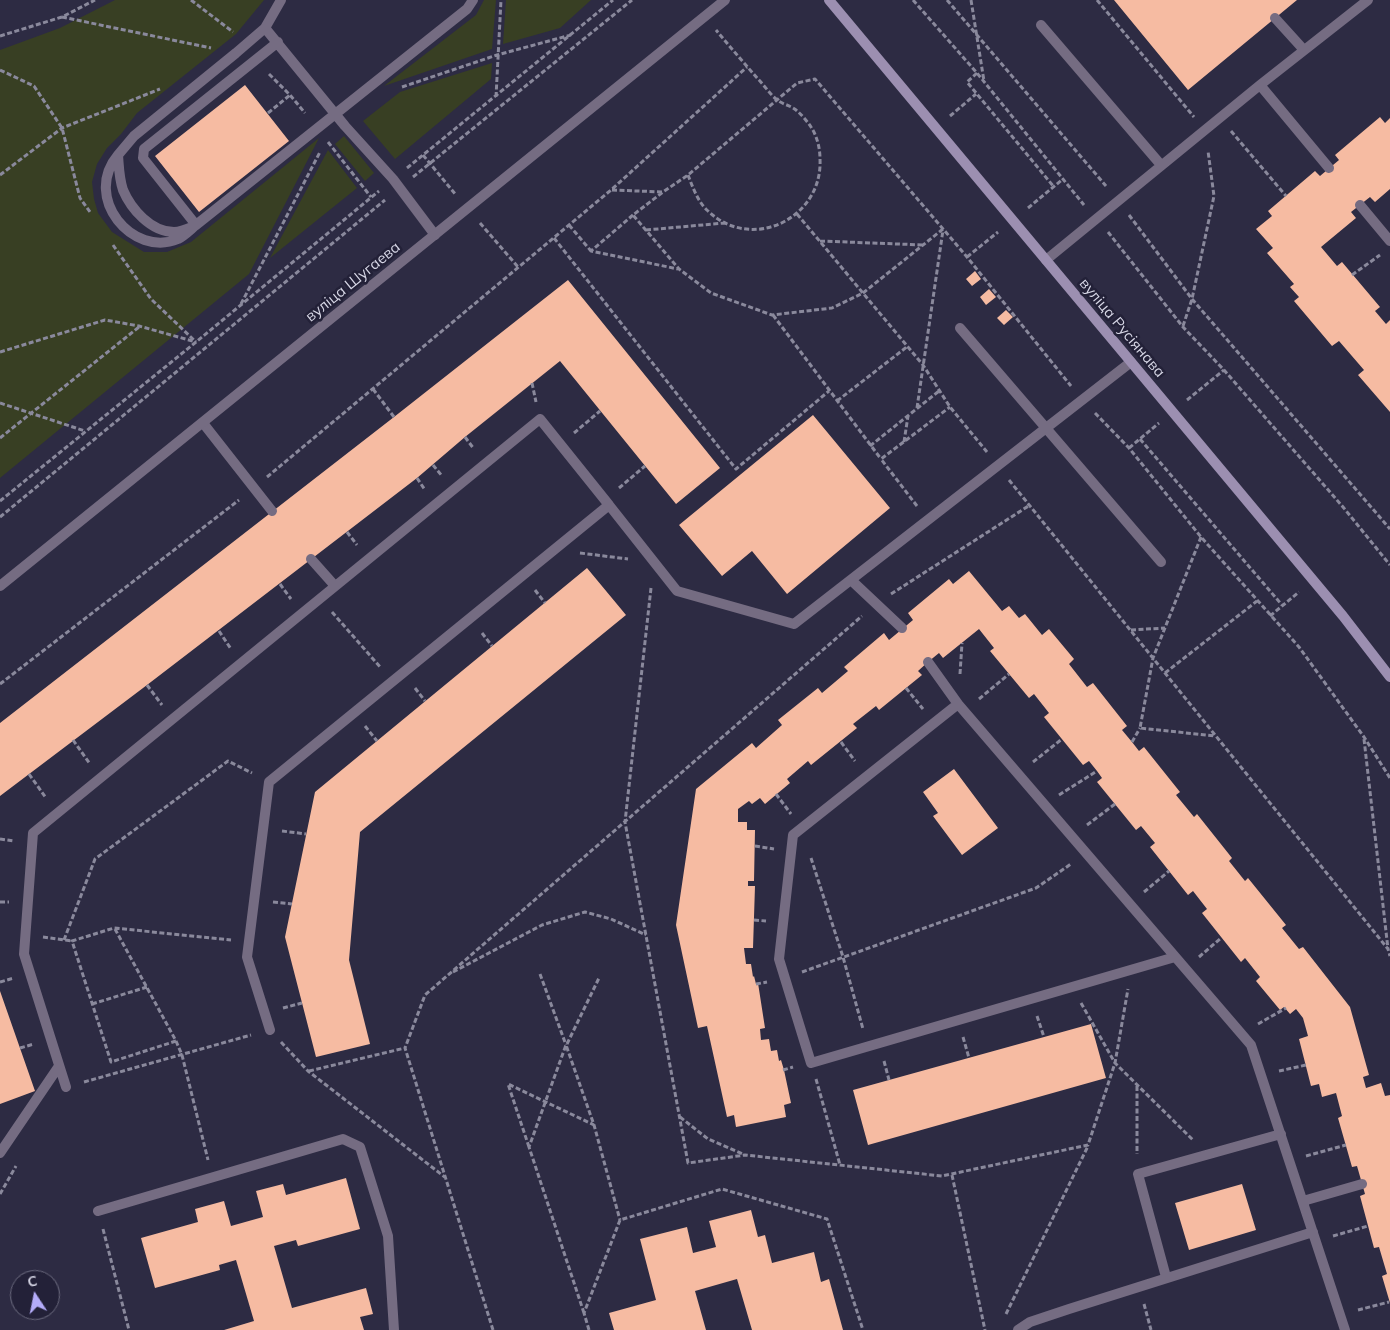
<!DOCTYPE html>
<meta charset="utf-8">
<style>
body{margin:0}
#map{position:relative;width:1390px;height:1330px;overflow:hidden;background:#2d2b43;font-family:Mulish,sans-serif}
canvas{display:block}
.north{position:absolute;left:10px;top:1270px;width:50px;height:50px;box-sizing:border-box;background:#232138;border:1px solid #6b6a7e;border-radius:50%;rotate:349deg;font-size:14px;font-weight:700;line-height:20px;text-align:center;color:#d7d7e6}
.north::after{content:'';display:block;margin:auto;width:18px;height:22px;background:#b4acf9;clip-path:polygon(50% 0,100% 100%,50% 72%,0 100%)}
</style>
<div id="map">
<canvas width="1390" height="1330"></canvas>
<div class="north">С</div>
</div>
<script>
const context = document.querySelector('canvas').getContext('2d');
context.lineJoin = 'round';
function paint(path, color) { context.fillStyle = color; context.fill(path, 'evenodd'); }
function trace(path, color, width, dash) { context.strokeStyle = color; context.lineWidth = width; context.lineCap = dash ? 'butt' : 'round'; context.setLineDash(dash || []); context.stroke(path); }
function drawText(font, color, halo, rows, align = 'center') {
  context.font = font + ' Mulish,sans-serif'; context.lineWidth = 5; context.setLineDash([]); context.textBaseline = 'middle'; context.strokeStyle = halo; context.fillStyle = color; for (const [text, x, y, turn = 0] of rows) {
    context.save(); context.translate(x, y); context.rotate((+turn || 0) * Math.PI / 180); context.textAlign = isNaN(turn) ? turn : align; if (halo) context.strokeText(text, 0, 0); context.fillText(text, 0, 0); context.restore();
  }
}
paint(new Path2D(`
 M115,0h149l-28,34 -99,79 -16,21 -14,14 -10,16 -5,18 2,17 4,14 14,19 32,20h23l24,-10 128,-104 -70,136 -249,204v-428l60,-22z
 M484,0h12l-4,49 -108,37 92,-71z
 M506,0h85l-31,28 -57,16z
 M492,63l-1,16 -96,80 -32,-38 37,-29z
 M344,136l30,37 -9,8 -30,-37z
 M328,150l29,38 -87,70z`), '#383f23');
paint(new Path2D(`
 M1114,0h183l-109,90z
 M245,85l44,56 -90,71 -44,-56z
 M1380,117l5,6 5,-5v71l-15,13 -5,-5 -19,15 5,6 -35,29 16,19 5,-4 38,45 -5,4 11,13 4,-4v92l-32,-37 6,-5 -25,-29 -7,5 -38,-45 5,-4 -9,-10 4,-3 -27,-31 6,-5 -17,-19 16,-13 -4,-5 47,-40 5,5 19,-16 -4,-5z
 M975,271l6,8 -9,7 -6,-7z
 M568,280l152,188 -44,36 -116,-143 -95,76 -48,41 -270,207 -147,111v-73l394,-306z
 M989,289l7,8 -10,8 -6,-8z
 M1006,310l7,7 -9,8 -7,-7z
 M813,415l77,93 -103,86 -35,-43 -30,25 -43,-51z
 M587,568l39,47 -266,217 -11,128 21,84 -54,13 -31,-120 30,-145z
 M969,571l33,40 7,-5 10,12 6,-4 17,21 7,-6 25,30 -5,5 18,23 6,-4 34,43 -5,4 10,12 7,9 5,-4 36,45 -4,3 18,22 3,-3 35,44 -3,3 16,20 3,-3 38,47 -4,3 17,21 4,-2 47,60 19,68 -6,2 3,11 15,-5 4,13 5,-1v208l-8,-27 5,-2 -8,-27 -5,1 -14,-52 5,-2 -8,-28 -5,1 -14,-49 4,-2 -6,-23 -14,4 -3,-13 -8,2 -12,-47 9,-3 -5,-18 -7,-9 -6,5 -6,-7 -4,3 -24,-29 4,-4 -15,-19 -4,4 -39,-49 5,-4 -14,-18 -5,4 -38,-48 5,-4 -14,-17 -5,4 -39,-48 5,-4 -5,-7 -8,-10 -6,4 -39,-48 5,-4 -15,-19 -5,4 -39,-47 4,-3 -15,-19 -36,29 -4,-5 -11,9 -10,9 4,4 -43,35 -3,-4 -23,18 4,4 -46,37 -3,-4 -21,18 3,4 -25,21 -5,-6 -8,6 -3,-3 -11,8v13h9v8h8l-1,51h-6v5h7l-2,62h-9l2,16h5l2,13 1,-1 2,8 2,-1 7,45 -5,1 1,11 8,-1 2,12 6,-1 2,11 2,-1 3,10 7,33 -7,2 2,12 -50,10 -2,-12 -7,2 -20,-91 -9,2 -22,-103 20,-136 56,-46 4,5 26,-23 -4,-5 40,-32 4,5 26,-22 -4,-4 40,-34 5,7 24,-20 -5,-7 41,-34 4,5z
 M954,769l44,59 -36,27 -29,-39 5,-3 -15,-21z
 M0,991l35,100 -35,13z
 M1091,1024l15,54 -238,67 -15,-55z
 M346,1178l14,51 -62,17 -2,-6 -22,6 18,62 74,-20 7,26 -13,3 4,13h-140l30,-9 -18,-61 -17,5 1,5 -65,18 -14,-50 57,-16 -3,-13 29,-8 7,25 32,-9 -7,-26 27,-7 3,11z
 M1242,1184l14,46 -67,20 -14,-47z
 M751,1210l7,27 7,-2 7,28 42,-11 7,30 8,-3 14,51h-91l-15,-51 -42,12 11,39h-92l-5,-17 47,-13 -16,-61 47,-12 6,26 23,-6 -7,-26z`), '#f6bba2');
trace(new Path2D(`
 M191,0l42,32
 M913,0l64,73 107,132
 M947,0l159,186
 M971,0l13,81
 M1097,0l97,117
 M62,17l149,31
 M0,36l62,-19 33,-17
 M0,70l34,16 28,42 18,70 10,14
 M977,73l-10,9 87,105
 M269,74l21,21 15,18
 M402,87l95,-32 74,-20
 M496,97l5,-97
 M268,113l22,-18
 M950,116l26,-22
 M1231,131l55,65
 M328,142l43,55
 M423,155l33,40
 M407,168l206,-168
 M0,175l62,-47 98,-39
 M688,175c5,13 10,27 20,36 44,42 115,7 112,-52 0,-11 -3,-23 -9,-32 -4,-6 -10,-13 -15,-17 -6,-5 -15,-6 -20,-11 -7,-6 -12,-14 -18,-20 -14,-16 -28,-32 -42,-49
 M413,177l219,-177
 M612,190l51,2
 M1028,208l35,-29
 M797,214l126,151 27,42 37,45
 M633,215l-42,36 87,18
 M1129,215l63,84 198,230
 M480,223l38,44
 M569,225l22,26
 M943,229l-80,64 -31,15 -60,7 -61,-22 -32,-24 -46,-54 30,-23 25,-17 109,-92 18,-4 152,178 104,129
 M646,230l79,-7
 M1108,232l75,95 41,43 119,137 47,58
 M554,238l182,231 93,-78
 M820,241l104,4
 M113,245l38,54 45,43
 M967,257l31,-25
 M1352,275l28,-20
 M241,304l79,-152
 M773,315l108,144
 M1183,326l9,-27 22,-103 -6,-45
 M0,352l105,-32 34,6 57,16
 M532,383l4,19
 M373,389l21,28
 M1187,400l37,-30
 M837,401l71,-55
 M0,403l85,28
 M917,408l26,-178
 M1095,413l34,35 72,89 98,110 65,90 26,41
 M574,433l26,-22
 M465,437l9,12
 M0,438l139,-111
 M1140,439l142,166
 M904,442l4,-26
 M870,446l69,-55
 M1129,448l30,-25
 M433,465l9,11
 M267,477l344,-287 136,-123
 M417,478l8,12
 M1009,480l379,469 2,7
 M619,488l26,-22
 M0,501l196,-159 183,-151
 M917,506l-36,-47 69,-52
 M0,517l385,-317
 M347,532l10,13
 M1201,537l-48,121 -13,70 75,8
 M580,553l48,6
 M280,584l11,15
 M651,588l-26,234 63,341 57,-8 197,21 146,-31 27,-82 13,-74
 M535,590l10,13
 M891,594l139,-89
 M332,612l49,56
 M1270,616l29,-24
 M1131,630l34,-2
 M219,631l12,18
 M482,633l10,13
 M1165,673l92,-72
 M960,674l2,-31
 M0,684l239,-184
 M147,685l15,20
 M415,688l10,13
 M906,688l17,21
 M979,699l30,-25
 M365,726l12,15
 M1364,739l24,210
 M73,740l17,24
 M841,742l14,19
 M1132,742l8,-14
 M1033,762l29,-23
 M29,774l17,24
 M776,794l15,20
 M1059,795l38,-24
 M1087,825l28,-21
 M282,831l24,3
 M0,839l14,2
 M755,846l19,3
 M811,858l32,99 20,72
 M1144,892l25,-21
 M0,902h9
 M273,902l19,2
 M754,920l12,1
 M115,929l61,112 6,14 26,105
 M43,937l29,4
 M64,940l31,-81 133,-98 24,12
 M1199,957l22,-19
 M453,972l89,-47 43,-13 26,7 35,16
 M802,972l234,-84 35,-24
 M540,974l26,71
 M0,982l14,-4
 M756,984l11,-2
 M1081,1003l34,60 78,77
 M92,1004l55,-17
 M283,1008l19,-5
 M1037,1016l7,21
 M1258,1024l28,-16
 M963,1037l6,21
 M176,1041l-65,21 -39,-121 42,-13 117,12
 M281,1042l27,29 138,107
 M567,1044l32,-66
 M20,1048l14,-4
 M884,1061l5,19
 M783,1070l10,-3
 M309,1071l96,-23
 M1279,1071l27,-6
 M816,1079l24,86
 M84,1082l167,-47
 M1137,1086v68
 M680,1117l28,22 35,15
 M529,1147l-21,-63 86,41
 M1306,1156l40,-11
 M952,1175l33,155
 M0,1194l16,-28
 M103,1229l26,101
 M1333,1236l35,-10
 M1144,1304l7,26
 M1358,1310l31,-8
 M584,1313l-55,-166 37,-102 28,80 26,95
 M1006,1314l82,-168
 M493,1330l-88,-282 20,-53 437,-379
 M589,1330l-5,-17 36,-93 102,-31 105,30 36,111`), '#8a899c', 3, [5, 2.5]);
trace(new Path2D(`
 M281,0l-16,28 -29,25 -102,83 -16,19c1,12 1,23 5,35 8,19 28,42 51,42 8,0 15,-4 22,-7l271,-216 6,-9
 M1275,18l29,32
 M1041,25l120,140
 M265,28l80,98 48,53 42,56
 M1260,85l69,83
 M118,155c-36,43 15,103 60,84 6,-3 12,-9 18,-14l-53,-67 1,-9 134,-107
 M1360,205l30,36
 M1046,260l214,-175 108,-85
 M960,328l201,234
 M203,423l69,88
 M311,559l24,27
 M851,580l51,48
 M928,662l30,42 293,341 94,285
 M958,704l-165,131 -14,124 32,104 364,-106
 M270,1030l-23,-73 22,-175 340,-277 68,86 117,33 337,-262
 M66,1087l-42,-133 9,-121 507,-414 69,86
 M0,1153l59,-87
 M1303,1201l59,-17
 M98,1211l245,-72 17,8 28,89 6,94
 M1166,1277l-28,-103 143,-40
 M1018,1330l12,-8 39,-13 244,-77`), '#756c82', 10);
trace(new Path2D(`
 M0,586l725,-586`), '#756c82', 10);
trace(new Path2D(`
 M829,0l514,616 47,61`), '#9c8fb1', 10);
drawText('15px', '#d7d7e6', '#232138', [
 ["вуліца Шугаева",353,282,-39],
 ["вуліца Русіянава",1122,328,50]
]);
</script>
